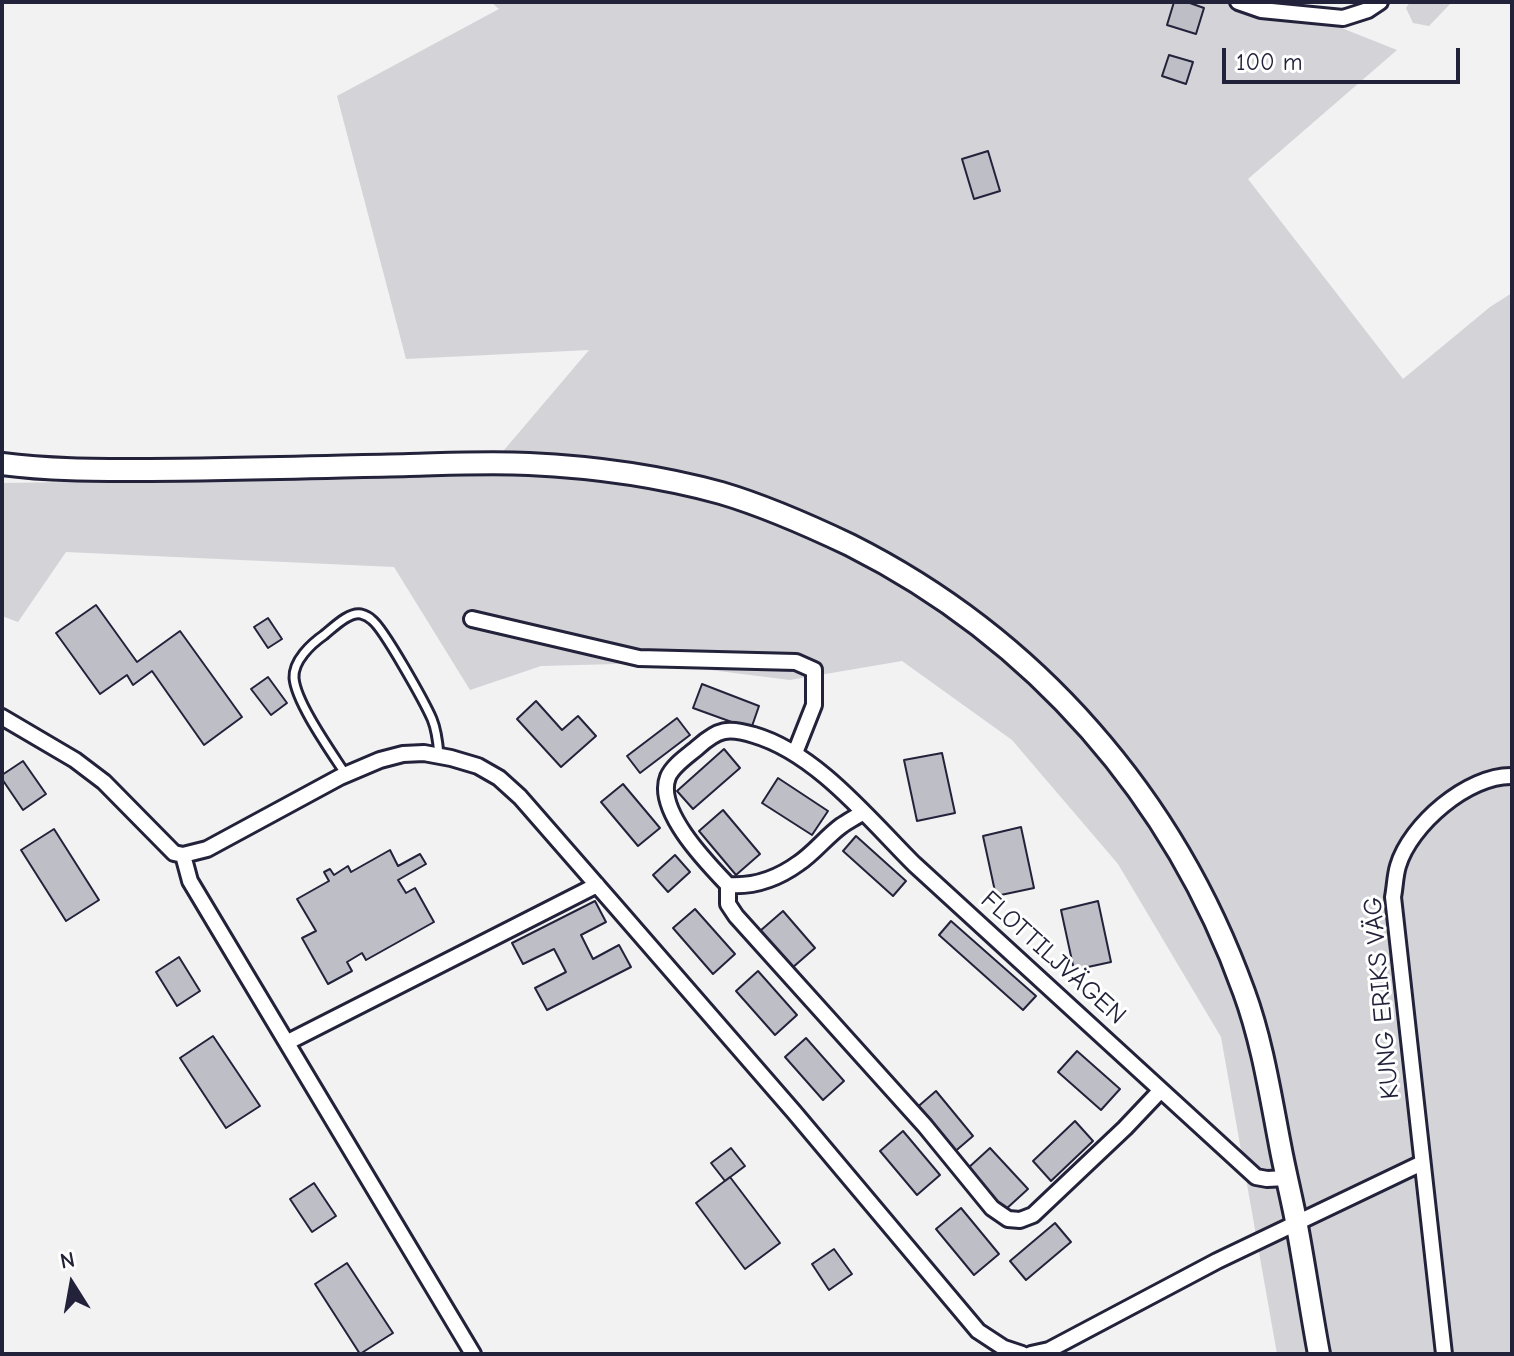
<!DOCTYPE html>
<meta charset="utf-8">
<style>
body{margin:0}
#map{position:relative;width:1514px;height:1356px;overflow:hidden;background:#f2f2f3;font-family:"Comic Neue",sans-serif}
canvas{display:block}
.frame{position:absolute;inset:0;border:4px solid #22223b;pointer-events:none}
.north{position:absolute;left:32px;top:1244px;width:80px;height:80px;-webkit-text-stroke:6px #fff;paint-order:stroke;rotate:349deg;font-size:22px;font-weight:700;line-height:32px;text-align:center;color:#22223b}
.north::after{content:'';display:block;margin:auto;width:28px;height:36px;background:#22223b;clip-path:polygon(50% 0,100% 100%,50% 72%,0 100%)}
.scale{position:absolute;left:1222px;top:48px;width:238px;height:36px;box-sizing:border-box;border:4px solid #22223b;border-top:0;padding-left:10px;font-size:24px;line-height:28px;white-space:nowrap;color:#22223b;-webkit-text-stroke:6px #fff;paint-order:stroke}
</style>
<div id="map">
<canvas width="1514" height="1356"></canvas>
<div class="frame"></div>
<div class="north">N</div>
<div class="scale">100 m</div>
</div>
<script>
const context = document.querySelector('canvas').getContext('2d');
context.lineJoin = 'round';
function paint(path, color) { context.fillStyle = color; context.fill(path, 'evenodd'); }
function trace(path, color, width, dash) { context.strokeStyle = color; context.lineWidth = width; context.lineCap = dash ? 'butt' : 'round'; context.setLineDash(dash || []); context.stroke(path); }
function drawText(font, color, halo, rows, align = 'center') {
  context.font = font + ' "Comic Neue",sans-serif'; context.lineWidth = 6; context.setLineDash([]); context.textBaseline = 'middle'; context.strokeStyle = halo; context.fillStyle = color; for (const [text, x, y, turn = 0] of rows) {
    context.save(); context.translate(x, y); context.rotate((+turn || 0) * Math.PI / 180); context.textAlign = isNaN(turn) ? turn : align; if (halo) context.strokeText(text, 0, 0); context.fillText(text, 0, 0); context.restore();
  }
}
paint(new Path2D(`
 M491,2h785l121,48 -149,129 155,200 87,-72 22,-14v1061h-235l-56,-317 -103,-173 -106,-124 -110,-79 -112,19 -136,-17 -113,3 -71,24 -76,-123 -328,-15 -48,70 -16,-6v-133l480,-7 107,-126 -183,9 -69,-263 162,-87z
 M1410,2h42l-23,24 -16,-3 -7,-15z`), '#d3d3d8');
const building = new Path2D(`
 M1174,2h13l17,6 -8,26 -29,-9z
 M1169,55l24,7 -7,22 -24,-8z
 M988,151l12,40 -26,8 -12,-40z
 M96,605l41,57 43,-31 62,86 -38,28 -52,-74 -19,14 -6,-10 -27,19 -44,-61z
 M268,618l14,21 -14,9 -14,-21z
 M268,677l19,26 -16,12 -20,-26z
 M702,684l57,22 -8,23 -58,-21z
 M536,701l26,29 16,-14 18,20 -35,31 -44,-48z
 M677,718l13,17 -50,38 -13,-17z
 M724,749l16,19 -47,41 -16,-18z
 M942,753l13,60 -38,8 -13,-61z
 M23,761l23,33 -23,16 -21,-31v-4z
 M778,778l50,33 -16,24 -50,-32z
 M623,784l37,44 -22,18 -37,-44z
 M723,810l37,44 -24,21 -37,-44z
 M1021,827l13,61 -38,8 -13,-60z
 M54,829l45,71 -33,21 -45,-71z
 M856,836l50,45 -13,15 -50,-45z
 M390,850l8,16 22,-12 6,10 -28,16 8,13 9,-5 19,34 -68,38 -4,-7 -15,9 5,9 -24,13 -26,-46 14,-7 -19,-32 32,-18 -5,-9 6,-3 4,6 14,-9 3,6z
 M675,855l15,17 -22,20 -15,-17z
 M595,901l11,21 -25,13 12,24 26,-14 12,22 -84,43 -12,-22 31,-16 -12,-23 -31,15 -11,-21z
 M1098,901l13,61 -37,8 -13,-60z
 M695,909l40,45 -22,20 -40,-46z
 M783,911l32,37 -23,20 -32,-37z
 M951,921l85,75 -13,14 -84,-75z
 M179,957l21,34 -23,15 -21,-34z
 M758,971l39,44 -22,20 -39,-44z
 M213,1036l47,70 -34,22 -46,-70z
 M806,1038l38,43 -21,19 -38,-43z
 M1077,1051l43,38 -19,21 -43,-38z
 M936,1091l37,45 -21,18 -38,-44z
 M1075,1121l18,20 -42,40 -18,-20z
 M903,1131l37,44 -23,20 -37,-44z
 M731,1148l14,18 -20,15 -14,-18z
 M990,1148l38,41 -23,21 -38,-41z
 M730,1177l50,66 -35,26 -49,-66z
 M314,1183l22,33 -24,16 -22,-33z
 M961,1208l38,46 -25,21 -38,-46z
 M1055,1223l16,19 -45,38 -16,-19z
 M834,1249l18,25 -23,16 -17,-26z
 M347,1263l46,70 -33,21 -45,-70z`);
paint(building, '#bebec6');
trace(building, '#22223b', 2);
const lane = new Path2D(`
 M346,775c-14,-22 -50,-72 -52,-97 -1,-17 17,-34 30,-43 9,-7 24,-23 37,-21 4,1 8,3 11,6 12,9 53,83 60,99 5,12 6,24 7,36`);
const street = new Path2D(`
 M1238,2l23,8 82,8 25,-8 12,-8
 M472,619l167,39 157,4 18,8v35l-19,48
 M2,717l73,43 29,22 70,71 9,2 24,-6 133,-72 40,-17 23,-6 21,-1 27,5 27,8 21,12 21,19 96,110 178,205 184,219 26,17 18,6
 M863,812c-7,5 -15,9 -22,14 -15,11 -27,27 -42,37 -22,16 -45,24 -71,22 -21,-22 -73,-75 -60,-108 5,-12 21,-22 30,-30 20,-18 30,-20 56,-12 62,18 115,84 160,129l342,313 11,2 20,-1
 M183,855l7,26 283,473
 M728,885v19l8,12 189,210 67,82 16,11 12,1 13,-5 92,-87 36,-38
 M288,1042l309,-157
 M1031,1354l18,-4 168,-89 205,-98
 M1444,1354l-51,-457c2,-10 2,-21 5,-31 12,-41 70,-91 114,-90`);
const secondary = new Path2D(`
 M2,464c46,6 92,6 139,6 89,0 179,-3 268,-5 40,-1 80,-3 120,-1 64,3 130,12 192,29 44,13 87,32 129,52 185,93 324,252 394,447 18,49 26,101 36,153 5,27 12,54 17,81 8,43 14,85 22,128`);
trace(lane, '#22223b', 13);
trace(street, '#22223b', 20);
trace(secondary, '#22223b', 26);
trace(lane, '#fff', 7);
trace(street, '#fff', 14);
trace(secondary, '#fff', 20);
drawText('26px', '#22223b', '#fff', [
 ["FLOTTILJVÄGEN",1053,958,42],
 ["KUNG ERIKS VÄG",1382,998,-95]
]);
</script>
